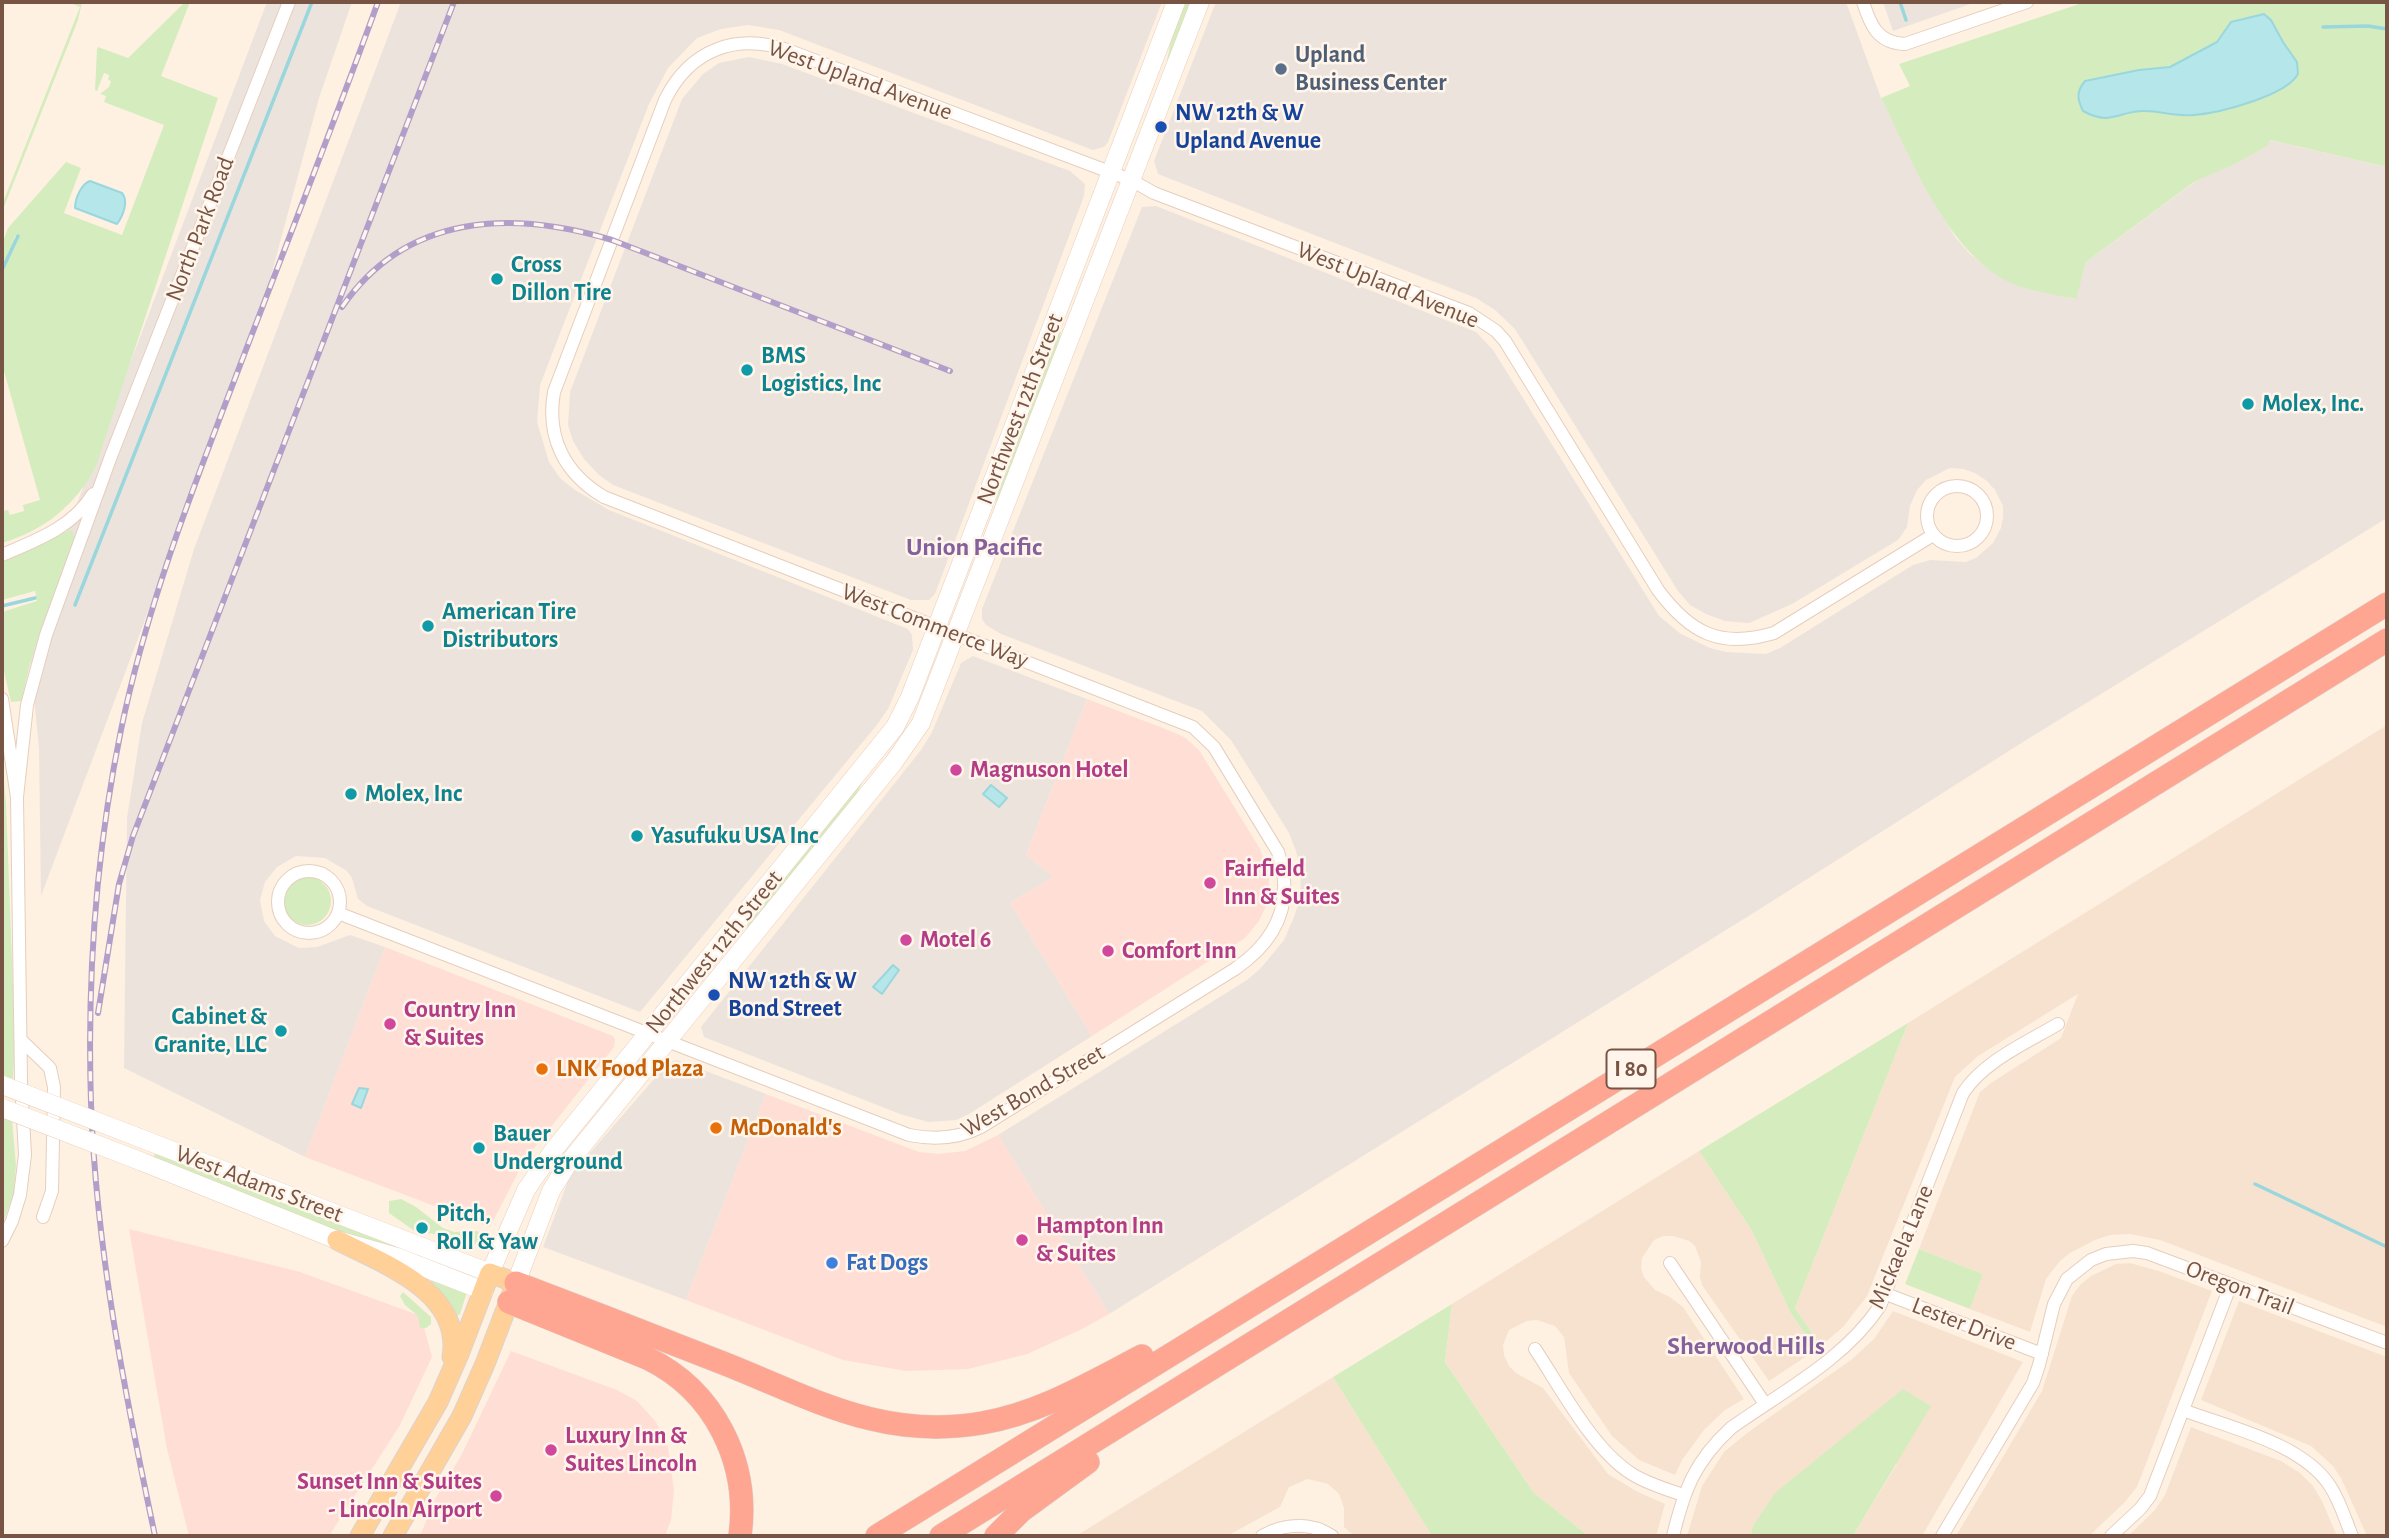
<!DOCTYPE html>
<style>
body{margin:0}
#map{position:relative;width:2389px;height:1538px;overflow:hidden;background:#fef1e1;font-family:"Alegreya Sans",sans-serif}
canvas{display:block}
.frame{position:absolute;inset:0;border:4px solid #785445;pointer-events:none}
</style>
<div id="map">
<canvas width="2389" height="1538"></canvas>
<div class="frame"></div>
</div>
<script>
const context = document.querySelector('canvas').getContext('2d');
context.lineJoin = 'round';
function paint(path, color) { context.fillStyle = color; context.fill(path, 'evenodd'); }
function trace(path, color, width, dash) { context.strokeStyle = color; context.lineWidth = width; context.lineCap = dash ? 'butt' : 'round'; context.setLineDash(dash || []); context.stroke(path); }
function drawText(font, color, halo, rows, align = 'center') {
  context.font = font + ' "Alegreya Sans",sans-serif'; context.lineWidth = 5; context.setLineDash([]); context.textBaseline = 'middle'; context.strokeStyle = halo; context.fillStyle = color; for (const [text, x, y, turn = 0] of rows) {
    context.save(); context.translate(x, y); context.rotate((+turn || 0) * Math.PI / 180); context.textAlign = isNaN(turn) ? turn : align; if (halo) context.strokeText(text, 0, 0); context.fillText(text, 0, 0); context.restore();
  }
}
paint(new Path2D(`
 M2387,725v602l-227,-87 -30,-6 -20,1 -15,5 -25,13 -10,8 -14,18 -16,53 -60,-23 13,-35 -64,-25 61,-157 11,-9 70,-45 17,-44 -100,62 -23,21 -88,219 -24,31 -22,19 -26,-38 113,-285z
 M1699,1151l53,80 38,81 26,38 -47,31 -67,-96 -2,-8 1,-15 -6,-16 -6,-5 -16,-5h-10l-9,4 -12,18 -1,10 3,9 11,13 15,7 13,10 61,92 -19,11 -21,20 -22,30 -7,15 -36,-15 -27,-24 -43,-63 -5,-36 -9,-11 -18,-6 -10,1 -18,9 -6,15 1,10 5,11 7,7 27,15 65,86 28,17 29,13 -9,32h-67l-55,-43 -89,-131 7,-58z
 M2130,1263l29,8 53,20 -75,196 -13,16 -35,33h-133l86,-145 30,-95 8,-11 11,-9 25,-12z
 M2239,1301l148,56v179h-20l-26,-58 -8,-12 -22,-20 -110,-46z
 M1893,1311l130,51 -101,174h-69l44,-72 -144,62 -3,10h-63l15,-50 22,-34 23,-19 104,-73 23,-21z
 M1333,1377l99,159h-78l-10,-9v-19l-5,-14 -11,-10 -20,-5 -19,8 -9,20 -53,29h-151z
 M2191,1427l90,34 19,12 13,13 9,15 15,35h-209l27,-26 10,-15z`), '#f7e2cf');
paint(new Path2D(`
 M1087,699l81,31 16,7 15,13 60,97 9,23 1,11 -4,27 -6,13 -14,17 -153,98 -82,-133 43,-26 -27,-22z
 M385,947l228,89 2,4 -1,7 -90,114 -34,66 -185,-70z
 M766,1094l153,58 19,2 27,-3 33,-16 111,179 -29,16 -53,24 -59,15 -62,2 -63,-11 -157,-60z
 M129,1229l171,43 121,44 11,41 -32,68 -71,111h-140l-22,-87z
 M511,1351l106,39 20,11 19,21 12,25 6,43 -3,30 -6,16h-245l15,-37 27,-45z`), '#ffded5');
paint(new Path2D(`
 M267,2h85l-33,96 -57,211 -221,587 -2,-147 -9,-94 21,-83z
 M401,2h761l-54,140 -4,5 -11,3 -314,-120 -31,-5 -27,4 -24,9 -29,30 -19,36 -109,281 -3,37 12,40 11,16 15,12 34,20 299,119 4,6 1,15 -25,59 -12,17 -236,286 -273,-106 -9,-7 -6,-21 -5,-7 -22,-13 -29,-2 -19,11 -12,15 -5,18 4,21 11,15 24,12 18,-1 33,-12 35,12 -80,210 -181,-89 3,-250 15,-95 52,-174z
 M1216,2h630l35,96 54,106 20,33 15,17 25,20 22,11 58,14 11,-37 170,-125 131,30v351l-364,224 -260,165 -654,407 -111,-179 249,-155 14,-12 23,-28 10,-23 6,-18 1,-27 -5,-21 -7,-18 -58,-93 -29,-29 -201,-77 -15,-9 -4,-6v-10l160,-402 14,-1 320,126 17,18 166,266 22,18 29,14 16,4 40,2 14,-6 133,-83 17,-5 36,2 10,-4 17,-15 8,-15 2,-11v-11l-8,-16 -8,-9 -12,-8 -12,-4 -13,-1 -24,12 -9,10 -7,16 -3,21 -9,13 -106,64 -43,19 -24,-2 -19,-7 -16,-9 -12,-14 -163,-262 -20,-19 -19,-12 -318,-124 -4,-13z
 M1883,2h93l-83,29z
 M749,57l33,7 288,107 15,13 -1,12 -149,398 -6,6h-18l-298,-115 -14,-10 -15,-16 -11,-18 -5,-16 2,-33 112,-293 21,-25 16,-11z
 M973,656l114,43 -61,156 27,22 -43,26 82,133 -123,78 -13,6 -28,2 -28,-8 -196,-77 -3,-10 220,-277 11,-18 29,-69z
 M677,1060l89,34 -80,206 -143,-53 27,-71 98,-113z`), '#ede3dd');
paint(new Path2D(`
 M68,2h14l-4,18 -76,192v-7l78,-198z
 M185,2h5l-29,74 57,22 -122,368c-20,39 -51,64 -94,77v-32l6,-1 2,5 14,-4 -1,-6 17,-5 -38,-136v-92l17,-35 -4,-1 -3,12 -10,19v-23l6,-16 58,-66 15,6 -17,45 58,22 42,-110 -60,-23 2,-6 -6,-2 9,-7 2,-6 -3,-1 1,-5 -5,-2 -7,18 -2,-1 2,-41 1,-2 30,11z
 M1184,2h9l-23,60 -3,-1 5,-26z
 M2085,2h302v165l-117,-27 -3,6 -32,18 -41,18 -108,80 -10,37c-19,-4 -40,-7 -58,-13 -69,-26 -106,-127 -137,-188l29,-12 -11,-22z
 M1058,331l3,1 -7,33 -62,153 9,-38z
 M70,530l3,2 2,8c-21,53 -43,104 -53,161l-11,1 -9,-39v-51l35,-11 -2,-10 -33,9v-41z
 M2,760l4,43 9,237 -2,39 -11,-4z
 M860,780l3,1 -10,20 -104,130 -3,-2 8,-18z
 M283 901a24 24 0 1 1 48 0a24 24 0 1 1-48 0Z
 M1908,1023l-113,285 26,38 -5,4 -26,-38 -38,-81 -53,-80z
 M2,1116l10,4 4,45 -2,28 -12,33z
 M156,1151l311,122 -1,2 -107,-35 -206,-82z
 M401,1199l15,8 27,21 11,4 22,-1 9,2v2l-12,11 -9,3 -28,-15 -20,-2 -27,-19v-12z
 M1919,1249l64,25 -13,35 -65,-25z
 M431,1280l36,12 -7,22 -3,2 -7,-12 -20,-21z
 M403,1292l28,25v7l-5,4h-6l-2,-12 -13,-11 -5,-9z
 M1452,1304l-7,58 89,131 55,43h-157l-99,-159z
 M1903,1389l28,17 -78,130h-103l3,-10 22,-33z`), '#d5edbe');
const water = new Path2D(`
 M2264,14l7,6 12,22 14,20 1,12c-12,22 -79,39 -104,41 -16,2 -33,-4 -49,-4 -26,-1 -33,16 -62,0 -6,-12 -7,-19 2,-30l54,-11 31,-3 47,-25 14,-20z
 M90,181l32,12c7,8 1,23 -5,31l-42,-16c0,-9 6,-24 15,-27z
 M991,785l16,13 -8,9 -16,-13z
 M893,965l6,5 -17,24 -9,-7z
 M359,1088l9,1 -7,19 -9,-4z`);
paint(water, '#b4e6ea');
trace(water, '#99d7dd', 2);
trace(new Path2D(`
 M1900,2l6,18
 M2323,27l45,-1 19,3
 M2,270l16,-34
 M75,605l237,-603
 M2,606l33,-8
 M2255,1184l132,63`), '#99d7dd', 3.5);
const minor = new Path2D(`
 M1863,2c7,22 14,41 42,42l122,-42
 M1927 516a30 30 0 1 1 60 0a30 30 0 1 1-60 0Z
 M2,555c35,-15 71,-28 91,-61
 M2,699l15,98 4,284 4,74 -5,40 -8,26 -10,20
 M17,797l10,-92 19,-70 65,-179 178,-454
 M278 902a31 31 0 1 1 62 0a31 31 0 1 1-62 0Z
 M338,913l571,222c26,5 49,4 72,-8l254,-158c42,-29 60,-67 43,-117l-64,-105 -21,-20 -589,-230c-39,-23 -58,-59 -50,-105l111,-292c25,-51 72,-68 125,-49l341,129 23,13 315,120 27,18 9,10 153,249c32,43 62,59 116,43l159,-98
 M21,1040l29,28 4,19 -2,104 -9,26
 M1670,1263l95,141
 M1886,1294l156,60
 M1535,1349c26,39 58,101 97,125 16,10 34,15 51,21
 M2183,1410c47,18 119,33 147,76 10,15 15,33 22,50
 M1262,1536c23,-13 48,-14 70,0
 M1673,1536c11,-46 22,-75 58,-108 52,-37 113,-68 149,-122l83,-213c21,-32 63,-50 95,-69
 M1942,1536l91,-153 6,-18 15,-61 13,-25 24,-19 15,-6 27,-3 14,2 240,90
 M2111,1536l29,-27 10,-13 81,-212`);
const secondary = new Path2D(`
 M140,1138l350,135 36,-83 26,-38 343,-425 15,-30 266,-695
 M140,1161l197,79 60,17 87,34
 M516,1283l35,-92 18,-29 325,-400 27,-39 279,-721`);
const primary = new Path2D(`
 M337,1240c46,24 126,51 115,117
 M360,1536l78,-134 21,-48 31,-81 26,10 -31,81 -23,52 -69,120`);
const motorway = new Path2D(`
 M516,1283c71,27 141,54 212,82 87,35 156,75 254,58 58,-10 108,-40 160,-67
 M509,1302l138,56c68,33 103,105 93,178
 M877,1536l1510,-932
 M941,1536l1446,-896
 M996,1536l25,-25 67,-49`);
trace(minor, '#e5cebe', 14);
trace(secondary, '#ebcebb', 19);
trace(primary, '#dcd3cf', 21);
trace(motorway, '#dcd3cf', 24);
trace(minor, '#fff', 12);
trace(secondary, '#fff', 18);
trace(primary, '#ffd198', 19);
trace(motorway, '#ffa692', 23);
const rail = new Path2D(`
 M342,307c65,-94 169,-97 270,-67l338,131
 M98,1013l21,-129 14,-48 321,-834
 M155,1536c-30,-142 -59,-287 -64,-433 -4,-124 5,-251 30,-373 24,-117 67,-229 110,-341 49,-129 100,-257 147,-387`);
trace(rail, '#b29fc9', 6);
trace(rail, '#fff5ea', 3.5, [10]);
const secondaryBridge = new Path2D(`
 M2,1085l138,53
 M2,1108l138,53`);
trace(secondaryBridge, '#ebcebb', 19, []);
trace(secondaryBridge, '#fff', 18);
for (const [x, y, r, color] of [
 [1281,69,7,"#5c6f8a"],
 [1161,127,7,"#1a4fb4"],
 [497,279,7,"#0f9aa8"],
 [747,370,7,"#0f9aa8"],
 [2248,404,7,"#0f9aa8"],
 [428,626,7,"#0f9aa8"],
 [956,770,7,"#d1479c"],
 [351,794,7,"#0f9aa8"],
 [637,836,7,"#0f9aa8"],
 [1210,883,7,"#d1479c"],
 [906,940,7,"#d1479c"],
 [1108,951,7,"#d1479c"],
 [714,995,7,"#1a4fb4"],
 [390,1024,7,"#d1479c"],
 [281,1031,7,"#0f9aa8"],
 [542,1069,7,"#e8710a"],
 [716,1128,7,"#e8710a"],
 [479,1148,7,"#0f9aa8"],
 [422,1228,7,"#0f9aa8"],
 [1022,1240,7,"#d1479c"],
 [832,1263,7,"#3f7fe0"],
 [551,1450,7,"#d1479c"],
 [496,1496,7,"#d1479c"]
]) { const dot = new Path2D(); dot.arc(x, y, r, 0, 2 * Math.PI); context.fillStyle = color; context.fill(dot); trace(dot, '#fff5ea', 2.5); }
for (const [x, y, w] of [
 [1631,1069,49]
]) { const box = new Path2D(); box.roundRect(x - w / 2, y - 19.5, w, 39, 5); context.fillStyle = '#fff5ea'; context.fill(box); trace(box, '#785445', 2); }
drawText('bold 23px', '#785445', null, [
 ["I 80",1631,1069]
]);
drawText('bold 24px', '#4e5e75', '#fff5ea', [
 ["Upland",1295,55],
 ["Business Center",1295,83]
], 'left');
drawText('24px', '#785445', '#fff5ea', [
 ["West Upland Avenue",860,80,20],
 ["North Park Road",200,229,-69],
 ["West Upland Avenue",1388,285,22],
 ["Northwest 12th Street",1020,409,-69],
 ["West Commerce Way",935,626,21],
 ["Northwest 12th Street",714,952,-51],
 ["West Bond Street",1033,1091,-30],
 ["West Adams Street",259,1184,21],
 ["Mickaela Lane",1901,1247,-67],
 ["Oregon Trail",2240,1288,21],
 ["Lester Drive",1964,1324,21]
]);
drawText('bold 24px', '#164399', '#fff5ea', [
 ["NW 12th & W",1175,113],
 ["Upland Avenue",1175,141],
 ["NW 12th & W",728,981],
 ["Bond Street",728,1009]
], 'left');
drawText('bold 24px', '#0d838f', '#fff5ea', [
 ["Cross",511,265],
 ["Dillon Tire",511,293],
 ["BMS",761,356],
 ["Logistics, Inc",761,384],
 ["Molex, Inc.",2262,404],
 ["American Tire",442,612],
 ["Distributors",442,640],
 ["Molex, Inc",365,794],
 ["Yasufuku USA Inc",651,836],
 ["Cabinet &",267,1017,"right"],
 ["Granite, LLC",267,1045,"right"],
 ["Bauer",493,1134],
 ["Underground",493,1162],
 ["Pitch,",436,1214],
 ["Roll & Yaw",436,1242]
], 'left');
drawText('bold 24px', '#b23c85', '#fff5ea', [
 ["Magnuson Hotel",970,770],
 ["Fairfield",1224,869],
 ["Inn & Suites",1224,897],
 ["Motel 6",920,940],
 ["Comfort Inn",1122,951],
 ["Country Inn",404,1010],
 ["& Suites",404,1038],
 ["Hampton Inn",1036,1226],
 ["& Suites",1036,1254],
 ["Luxury Inn &",565,1436],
 ["Suites Lincoln",565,1464],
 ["Sunset Inn & Suites",482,1482,"right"],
 ["- Lincoln Airport",482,1510,"right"]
], 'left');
drawText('bold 24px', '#c56008', '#fff5ea', [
 ["LNK Food Plaza",556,1069],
 ["McDonald's",730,1128]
], 'left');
drawText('bold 24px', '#366cbe', '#fff5ea', [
 ["Fat Dogs",846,1263]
], 'left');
drawText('bold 26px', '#84609c', '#fff5ea', [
 ["Union Pacific",974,547],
 ["Sherwood Hills",1746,1346]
]);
</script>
